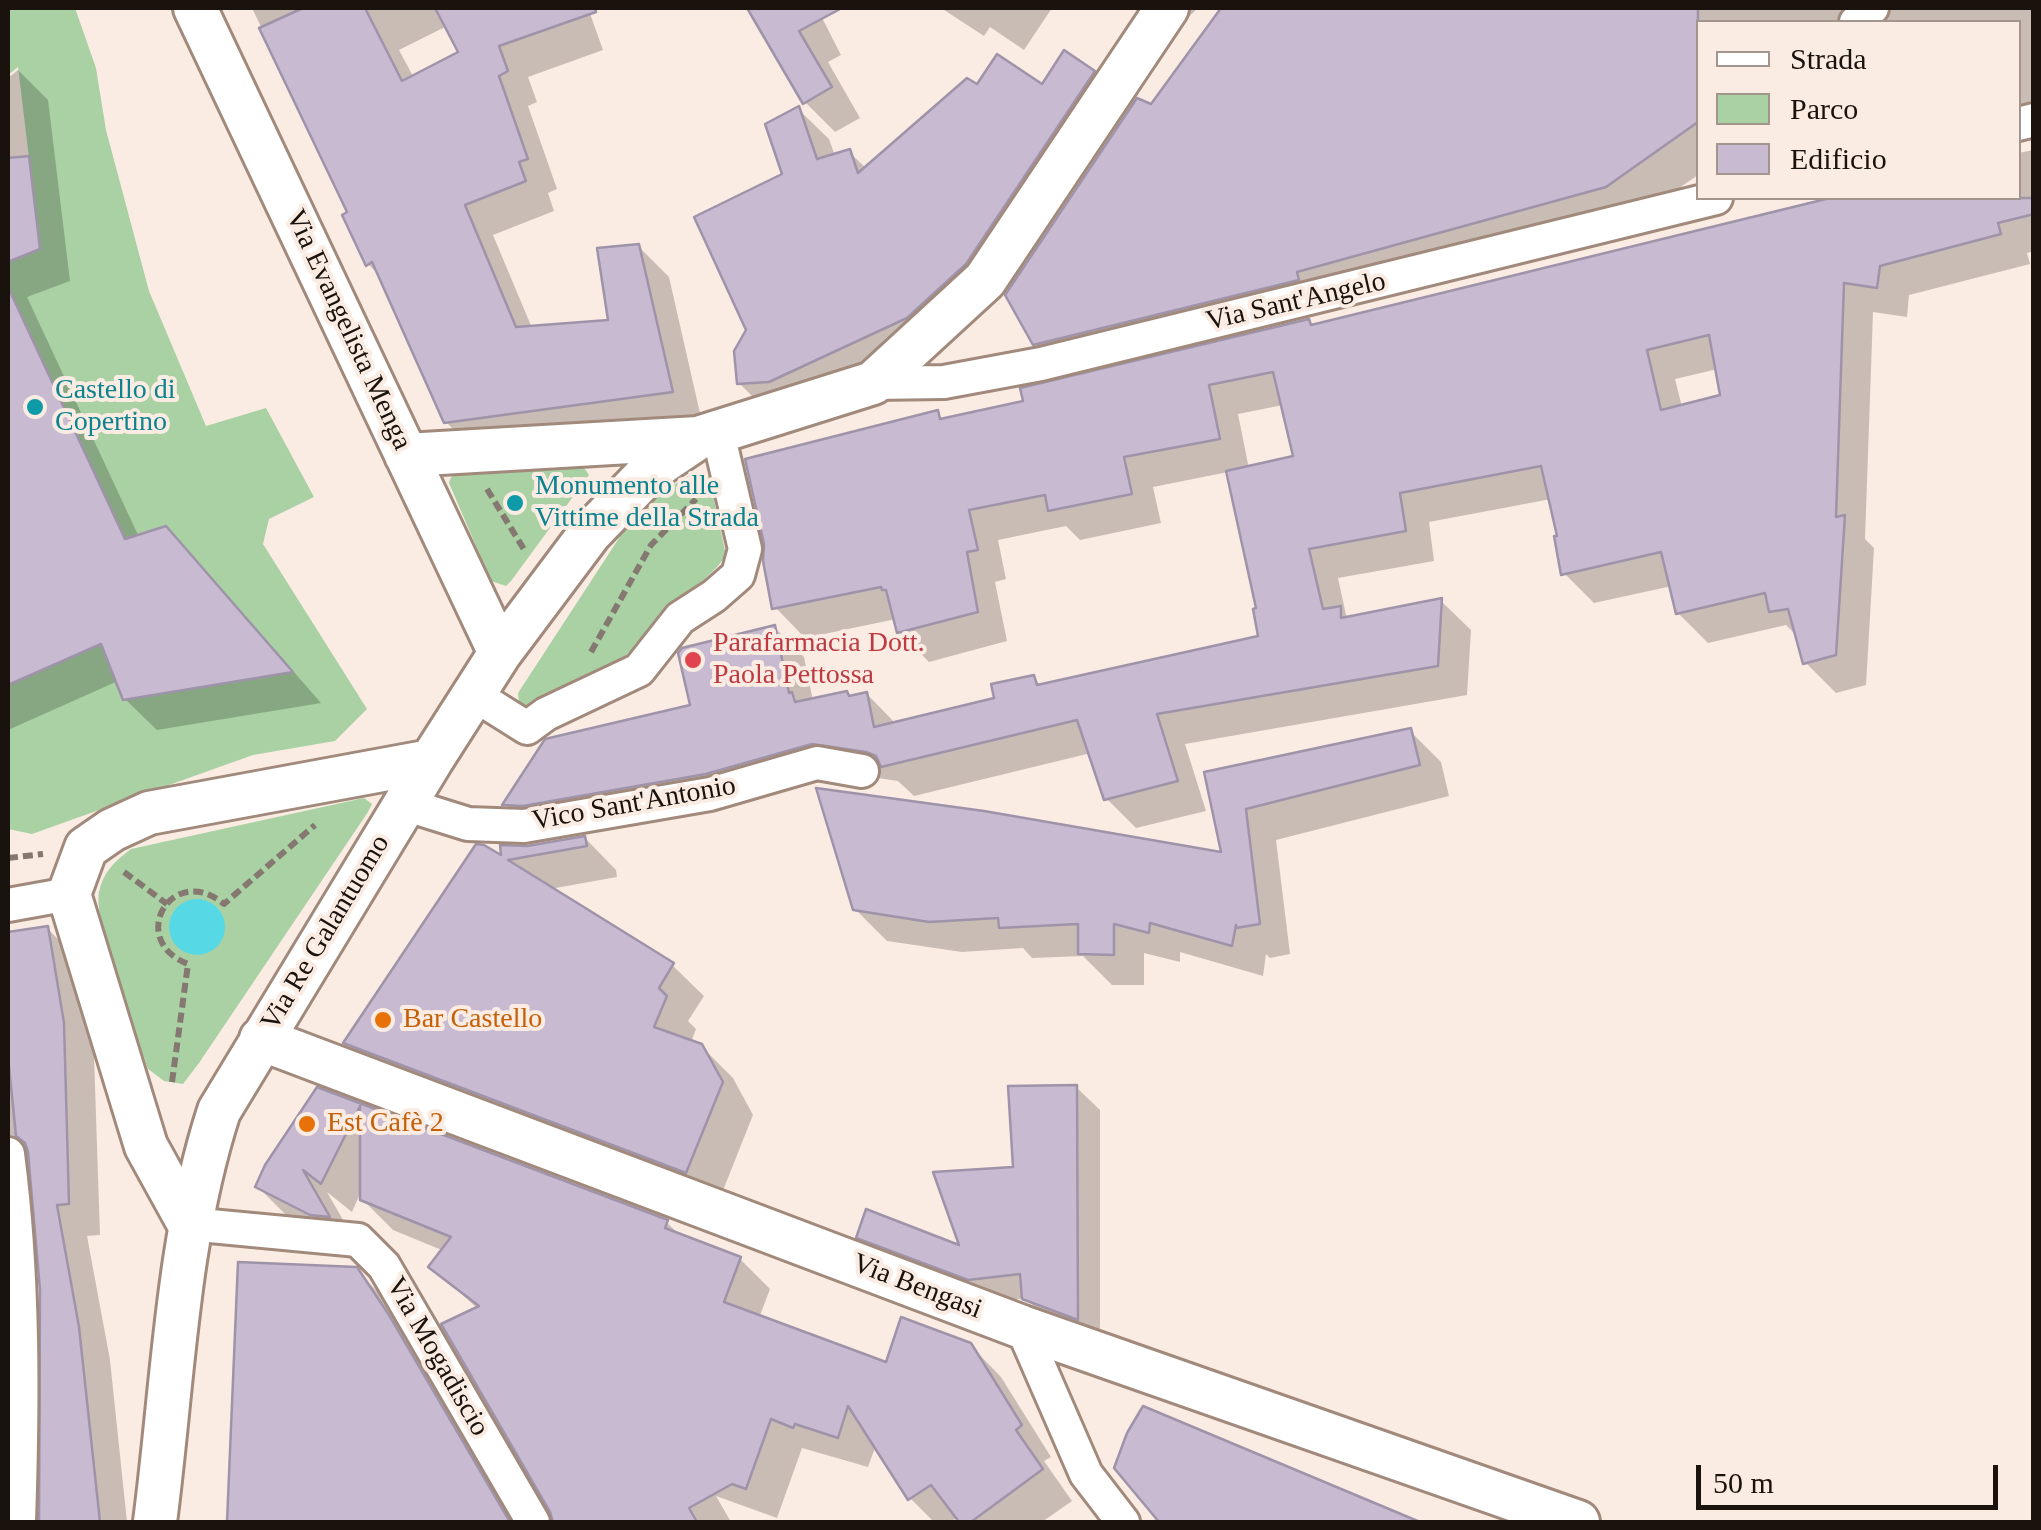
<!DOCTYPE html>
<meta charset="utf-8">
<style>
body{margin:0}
#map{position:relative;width:2041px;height:1530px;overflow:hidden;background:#fbece3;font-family:Georgia,serif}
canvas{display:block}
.frame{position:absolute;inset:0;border:10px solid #1a120d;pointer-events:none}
.legend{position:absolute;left:1696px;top:20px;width:325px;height:180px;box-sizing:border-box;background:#fbece3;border:2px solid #a1958d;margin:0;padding:12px 18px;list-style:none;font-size:30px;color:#1a120d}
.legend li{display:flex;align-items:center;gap:20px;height:50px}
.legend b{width:50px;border:2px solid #a1958d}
.scale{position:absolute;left:1696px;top:1465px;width:302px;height:45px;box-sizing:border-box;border:5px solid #1a120d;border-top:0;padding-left:12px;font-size:30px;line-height:35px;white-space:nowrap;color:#1a120d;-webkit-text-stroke:8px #fbece3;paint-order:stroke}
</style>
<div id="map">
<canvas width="2041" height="1530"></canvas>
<div class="frame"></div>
<ul class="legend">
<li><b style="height:12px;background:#fff"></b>Strada</li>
<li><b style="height:28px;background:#a9d1a4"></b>Parco</li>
<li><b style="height:28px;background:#c7bad1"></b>Edificio</li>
</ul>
<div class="scale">50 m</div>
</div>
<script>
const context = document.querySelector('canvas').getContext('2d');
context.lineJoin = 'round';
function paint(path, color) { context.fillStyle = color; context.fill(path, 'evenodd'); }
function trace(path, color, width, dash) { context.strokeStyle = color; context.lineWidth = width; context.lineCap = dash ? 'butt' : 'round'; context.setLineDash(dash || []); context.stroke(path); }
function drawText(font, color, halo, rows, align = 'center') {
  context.font = font + ' Georgia,serif'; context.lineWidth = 8; context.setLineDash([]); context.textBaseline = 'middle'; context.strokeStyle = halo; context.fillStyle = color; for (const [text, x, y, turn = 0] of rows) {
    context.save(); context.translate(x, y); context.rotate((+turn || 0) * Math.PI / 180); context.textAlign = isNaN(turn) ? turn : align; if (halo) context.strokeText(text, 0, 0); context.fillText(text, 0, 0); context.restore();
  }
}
paint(new Path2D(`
 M8,8h67l21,60 10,62 43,161 57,135 60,-18 48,89 -45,22 -6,25 104,165 -32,32 -82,14 -221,79 -24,-5v-144l93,-41 23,56 168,-29 -126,-145 -41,13 -117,-252v-25l32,-13 -22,-182 -10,8z
 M580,462l9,13 -78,106 -5,5 -15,-5 -42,-98 2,-6 9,-4z
 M695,472l13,1 18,82 -8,11 -100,97 -85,52 -14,-11 -1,-11 118,-181 15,-14z
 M364,798l8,6 -4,8 -169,251 -16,21 -19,-3 -16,-12c-11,-36 -55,-145 -49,-177 4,-20 16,-31 32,-43z`), '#a9d1a4');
paint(new Path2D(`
 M169 927a28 28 0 1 1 56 0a28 28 0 1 1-56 0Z`), '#57d9e5');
paint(new Path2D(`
 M252,8h336l15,42 -75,27 9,25 -9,4 29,83 -9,4 6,18 -61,24 39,93 79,-6 27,-76 31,31 33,145 -225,31 -31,-31 -64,-144 -14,-14 -18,-51zM447,26l14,27 -47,25 -15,-28z
 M750,8h67l24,47 -13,7 32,56 -25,14 -30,-30z
 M941,8h111l-28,42 -34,-23 -6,9z
 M1139,8h59l-24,23z
 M1224,8h810v109l-16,4v-99h-320v153l-61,42 -310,86 2,8 -158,38 2,5 135,-33 6,6 525,-129h179v-45l16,-3v101l-7,2 3,11 -121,31 -2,22 -34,-5 -8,227 9,9 -8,137 -30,8 -30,-30 -7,-25 -13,-13 -78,18 -30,-30 -6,-27 -78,17 -30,-30 -13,-74 -122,23 5,39 -96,17 8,37 5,4 90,-18 30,29 -4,65 -282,49 21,67 -70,17 -30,-30 -15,-45 -177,43 -16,-15 -54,-8 -108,31 -182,31 -19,-1 -29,-29 187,-98 81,-80 30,30 9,44 54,-7 29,30 101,-24 37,-22 8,9 219,-49 -2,-28 -31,-138 -75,15 8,36 -81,17 -14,-14 -68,14 8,39 -11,3 12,59 -78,21 -30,-30 -3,-13 -91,19 -30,-31 162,-194 7,7 82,-17 44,-24 -35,-35 59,-156zM1718,369l5,28 -41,10 -7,-28zM1283,405l13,53 -47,11 -11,-55z
 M18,70l30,30 22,181 -43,16 112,240 27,-8 31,32 124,142 -164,27 -32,-31 -7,-18 -110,49v-652z
 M1094,72l30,31 -128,191 -226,120 -31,-31 59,-274 31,30 6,17 14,-4 18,17 111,-81h65z
 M1410,731l31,31 8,34 -173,44 14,114 -20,4 -4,-4 -3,22 -83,-24v10l-36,-9v32h-32l-29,-29 -51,2 -9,-10 -61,4 -75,-11 -32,-32 369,-54 -17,-81z
 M585,838l31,32 1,7 -67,12 122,76 32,31 -16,25 8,8 -5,13 10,4 32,32 20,37 -35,88 -340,-129 -31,-31 158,-183 22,-12z
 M47,928l31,32 16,96 6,179 -13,1 23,124 17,162h-85l2,-185 -12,-170 -6,3 -8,19 -10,279v-533z
 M1076,1087l24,23v231l-52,-20 -22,-23 -33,4 -111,-42 -23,-23 105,12 51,-79z
 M318,1090l348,132 15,14 59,23 30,30 -11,29 129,47 82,-20 31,32 50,80 -7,4 28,40 -30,21h-80l-4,-5 -8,5h-16l-24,-24 -34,-53 -8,22 -66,-19 -25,70 -61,-22 15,26h-176l-77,-213 -47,-43 13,-15 -51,-21 -34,-34 -7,16 -25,-20 31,54 -70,-29 -30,-30z
 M241,1264l115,6 31,31 134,221h-292z
 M1144,1410l271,112h-252l-46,-54z`), '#0003');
const building = new Path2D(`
 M303,8h62l37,73 56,-29 -23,-44h160l1,4 -97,34 9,25 -9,5 29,83 -9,3 7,19 -61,24 51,122 92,-7 -11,-72 42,-4 34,148 -229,31 -72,-161 -6,4 -24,-51 5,-3 -88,-184z
 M747,8h95l-43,23 33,56 -29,17z
 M1221,8h477v114l-92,65 -309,85 2,8 -266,65 -28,-50 132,-197 14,6z
 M1064,50l31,21 -129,193 -59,54 -138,64 -32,2 -3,-33 12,-21 -52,-113 88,-43 -17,-50 34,-18 18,53 33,-10 8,24 109,-95 10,6 20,-30 45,30z
 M29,156l11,93 -32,13v-104z
 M1830,198h204v16l-36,9 3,11 -121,32 -3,22 -33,-5 -8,234 9,-2 -9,140 -33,9 -15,-55 -19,3 -4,-19 -89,21 -15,-62 -100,23 -7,-39h3l-16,-70 -141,27 6,38 -97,18 14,60 18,-3v12l101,-20 -4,68 -281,48 21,67 -74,19 -27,-80 -196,47 -5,-11 -10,-4 -54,-8 -106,30 -183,32 -21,-1 43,-66 145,-34 -12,-52 4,-5 93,-23 14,68 3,-1 3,10 52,-11 2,5 18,-4 7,35 120,-29 -3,-14 43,-9 3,10 221,-49 -5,-27 3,-1 -30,-137 67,-15 -20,-84 -64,13 11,54 -96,18 8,37 -84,17 -3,-16 -76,15 9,40 -11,2 11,60 -81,21 -11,-43h-4l-1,-3 -109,22 -9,-48 1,-17 -19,-85 193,-49 2,9 83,-18 -3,-13 289,-69 2,6zM1709,335l11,60 -59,15 -14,-60z
 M8,287l117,252 41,-13 127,146 -170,28 -22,-56 -93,41z
 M1411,728l9,37 -174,44 14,115 -24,4v-3l-4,21 -82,-23 -1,10 -35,-9v31l-36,-1v-30l-79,4 -1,-10 -69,4 -76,-12 -37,-122 168,23 237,41 -17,-80z
 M585,836l2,10 -79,14 166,103 -15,25 8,8 -13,31 48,17 21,38 -37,91 -343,-130 133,-199 8,1 17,10 -1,-10 27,1z
 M48,926l16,97 5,181 -12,1 22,122 21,195h-61l1,-232 -12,-138 -3,-9 -9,-7 -8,-79v-125z
 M1077,1085l1,235 -56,-21 -2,-25 -52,6 -112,-42 10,-29 93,36 -26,-73 80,-5 -5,-81z
 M317,1087l351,133 -3,8 76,29 -17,45 162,60 15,-45 70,26 51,82 -6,5 27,39 -72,53h-12l-28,-37 -23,15 -60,-94 -10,32 -43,-14 -2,4 -22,-9 -25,70 -14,-5 -43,24 8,14h-144l-3,-10 -109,-188 38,-18 -51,-39 23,-30 -91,-37v-94l-39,78 -18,-14 27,47 -20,-2 -55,-28 10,-22z
 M238,1262l119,5 32,48 121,207h-283z
 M1143,1406l277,116h-261l-45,-54 13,-35z`);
paint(building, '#c7bad1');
trace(building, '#9f93a9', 2.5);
const minor = new Path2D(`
 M1856,22l16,-14
 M2018,124l16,-4
 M873,383l71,-1 97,-18 675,-166
 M473,694l54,34 19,-14 93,-44 41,-52 34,-22 24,-21 7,-26 -27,-116
 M404,804l64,20 56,2 186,-32 107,-31 45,8
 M8,905l61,-11
 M8,1154c16,121 15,246 11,368
 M189,1224l169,16 26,26 149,256
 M1022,1327l64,147 37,48`);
const tertiary = new Path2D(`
 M195,8l305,645
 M406,455l292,-17 175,-55 112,-103 182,-272
 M261,1039l761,288 556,195
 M189,1224l-43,-78 -77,-252 17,-46 26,-18 37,-17 282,-52
 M155,1522c18,-137 21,-279 64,-411l212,-350 69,-108 90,-120 62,-64 46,-31`);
trace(minor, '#a18a7c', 38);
trace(tertiary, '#a18a7c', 48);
trace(new Path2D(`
 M487,489l38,62
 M591,652l60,-107 45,-46
 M8,858l35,-4
 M124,872l43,32
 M172,1082l16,-118c-62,-24 -16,-103 36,-60l91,-79`), '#847871', 6, [10, 5]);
trace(minor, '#fff', 32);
trace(tertiary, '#fff', 42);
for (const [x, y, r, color] of [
 [35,407,10,"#0f9aa8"],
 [515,503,10,"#0f9aa8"],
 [693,660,10,"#e0444e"],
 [383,1020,10,"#e8710a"],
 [307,1124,10,"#e8710a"]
]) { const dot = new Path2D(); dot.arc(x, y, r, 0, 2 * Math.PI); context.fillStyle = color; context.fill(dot); trace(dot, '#fbece3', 4); }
drawText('28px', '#1a120d', '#fbece3', [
 ["Via Sant'Angelo",1296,302,-13],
 ["Via Evangelista Menga",348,330,65],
 ["Vico Sant'Antonio",634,804,-10],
 ["Via Re Galantuomo",326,933,-59],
 ["Via Bengasi",917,1287,21],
 ["Via Mogadiscio",437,1357,60]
]);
drawText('28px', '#0d838f', '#fbece3', [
 ["Castello di",55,391],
 ["Copertino",55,423],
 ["Monumento alle",535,487],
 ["Vittime della Strada",535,519]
], 'left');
drawText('28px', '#be3a42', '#fbece3', [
 ["Parafarmacia Dott.",713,644],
 ["Paola Pettossa",713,676]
], 'left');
drawText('28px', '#c56008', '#fbece3', [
 ["Bar Castello",403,1020],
 ["Est Cafè 2",327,1124]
], 'left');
</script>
